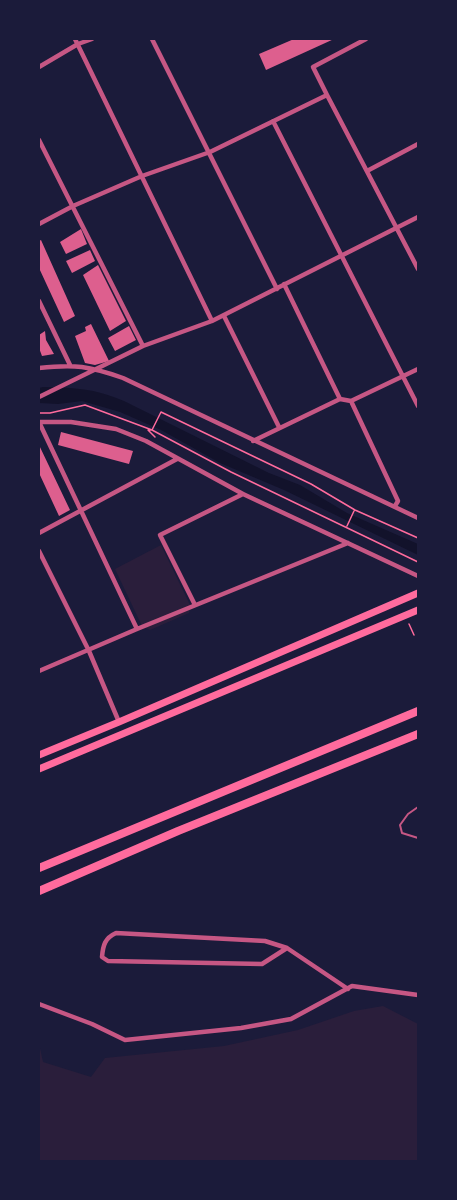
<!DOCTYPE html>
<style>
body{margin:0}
#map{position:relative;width:457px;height:1200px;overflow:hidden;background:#1b1b3a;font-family:Manrope,sans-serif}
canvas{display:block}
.frame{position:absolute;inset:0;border:40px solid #1b1b3a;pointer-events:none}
</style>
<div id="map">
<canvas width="457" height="1200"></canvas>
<div class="frame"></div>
</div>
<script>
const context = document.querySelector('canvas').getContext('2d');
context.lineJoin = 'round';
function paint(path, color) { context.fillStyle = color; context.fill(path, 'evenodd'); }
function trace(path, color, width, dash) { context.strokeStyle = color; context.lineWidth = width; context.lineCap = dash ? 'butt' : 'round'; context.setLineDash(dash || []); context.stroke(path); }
paint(new Path2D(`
 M161,545l30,62 -2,6 -39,17 -8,-4 -27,-57z
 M383,1006l35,18v137h-379v-117l4,18 48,15 14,-19 119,-12 74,-16 56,-19z`), '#2a1e3b');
paint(new Path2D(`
 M43,387c33,1 50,1 81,14l145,72 31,12 47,28 71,31v11l-134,-65 -64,-27 -59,-33 -41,-18 -38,-11 -24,3 -19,-1v-15z`), '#12122b');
paint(new Path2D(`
 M294,39h40l-68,31 -7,-16z
 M81,229l6,15 -21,10 -6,-12z
 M41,240l34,76 -11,6 -25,-54v-27z
 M90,250l5,11 -23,12 -6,-12z
 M98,265l28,56 -16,10 -27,-56z
 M91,324l18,37 -14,4 -10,-2 -10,-27 11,-5 -1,-4z
 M129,326l7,14 -21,11 -7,-13z
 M45,331l1,9 8,14 -12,2 -3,-8v-13z
 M61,432l72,19 -4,13 -71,-19z
 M39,445l31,65 -11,6 -20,-43z`), '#dd5f8e');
trace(new Path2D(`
 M39,413h11l35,-8 67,25 79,42 187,90
 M155,437l-7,-7h4l9,-18 150,72 44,26 63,28
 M347,526l7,-15
 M409,624l5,11`), '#ff6b9d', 1.5);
trace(new Path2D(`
 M418,807l-10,7 -8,11 2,8 16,5`), '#c65784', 2);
trace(new Path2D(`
 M75,39l137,282
 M152,39l125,250
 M39,67l39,-23 14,-5
 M327,95l91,174
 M273,121l145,285
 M39,140l104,206
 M367,171l51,-27
 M39,224l34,-18 69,-30 68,-24 117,-57 -14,-28 53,-28
 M284,284l56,115 11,2 47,100 -3,5
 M39,301l31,64
 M224,316l55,111
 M39,368c36,-4 50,-2 84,10l295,140
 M39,397l104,-51 69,-25 206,-104
 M351,401l67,-32
 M39,422h32l45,7 30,12 97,53 175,82
 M39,422l98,207
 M253,441l87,-42
 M39,533l138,-74
 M39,551l50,100 30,71
 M195,605l-35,-70 83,-41
 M39,671l98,-42 211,-86
 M287,948l-25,16 -154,-3 -6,-4c1,-12 3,-19 14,-24l149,8 22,7 61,41
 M39,1004l53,20 33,16 116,-12 50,-9 61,-33 66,9`), '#c65784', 4.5);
trace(new Path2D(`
 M39,755l80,-33 299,-129
 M39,769l379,-159`), '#ff6b9d', 7);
trace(new Path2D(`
 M39,868l379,-157
 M39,891l139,-60 240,-97`), '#ff6b9d', 8);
</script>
